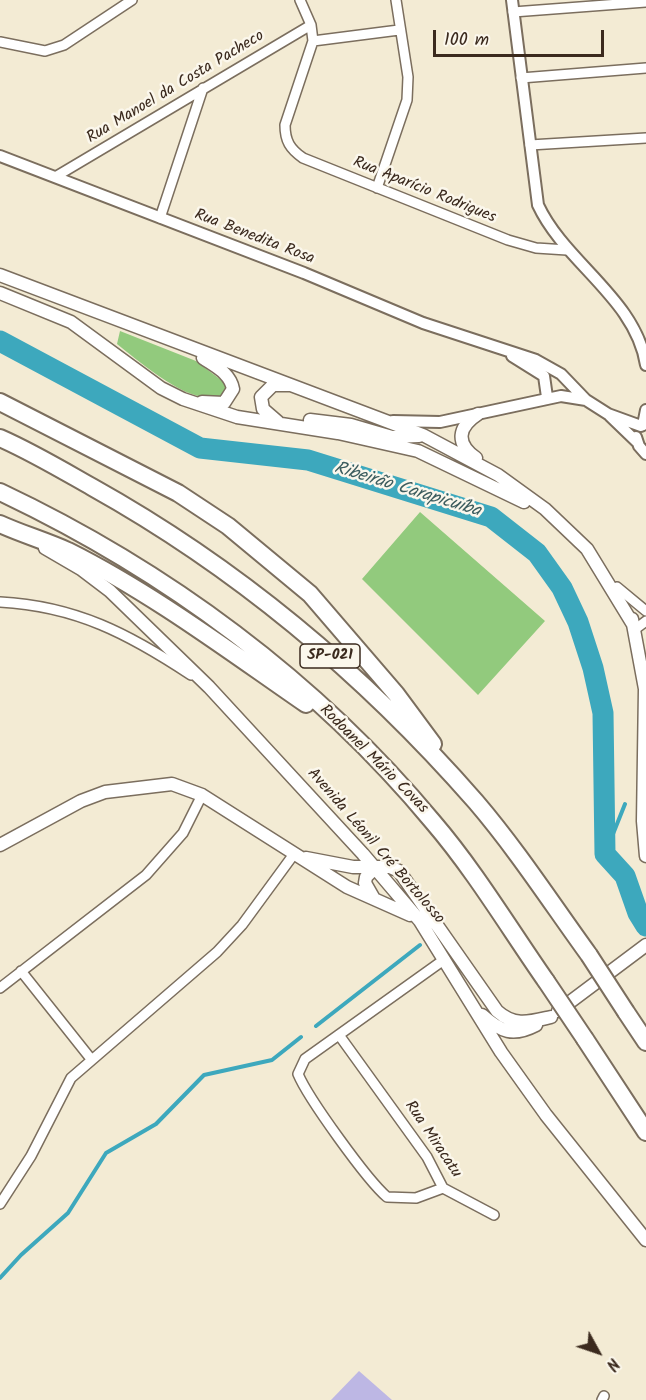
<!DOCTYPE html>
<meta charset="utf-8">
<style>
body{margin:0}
#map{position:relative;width:646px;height:1400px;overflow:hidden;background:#f3ebd4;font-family:Kalam,sans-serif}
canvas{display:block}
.north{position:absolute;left:568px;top:1322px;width:60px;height:60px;-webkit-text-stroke:4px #fbf7ec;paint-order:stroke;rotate:130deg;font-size:16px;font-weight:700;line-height:24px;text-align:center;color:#3b2a1e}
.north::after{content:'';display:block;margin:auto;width:21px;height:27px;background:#3b2a1e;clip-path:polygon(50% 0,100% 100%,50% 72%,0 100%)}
.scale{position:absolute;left:433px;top:30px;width:171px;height:27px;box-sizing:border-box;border:3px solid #3b2a1e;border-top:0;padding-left:8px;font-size:18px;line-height:21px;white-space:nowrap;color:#3b2a1e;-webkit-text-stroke:4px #fbf7ec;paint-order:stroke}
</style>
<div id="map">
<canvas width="646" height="1400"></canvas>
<div class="north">N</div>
<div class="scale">100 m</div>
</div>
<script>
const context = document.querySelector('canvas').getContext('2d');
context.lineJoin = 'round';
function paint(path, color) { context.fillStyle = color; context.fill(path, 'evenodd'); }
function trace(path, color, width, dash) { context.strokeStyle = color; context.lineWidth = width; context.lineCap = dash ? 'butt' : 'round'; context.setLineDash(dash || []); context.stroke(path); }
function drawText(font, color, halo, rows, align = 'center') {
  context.font = font + ' Kalam,sans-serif'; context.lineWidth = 5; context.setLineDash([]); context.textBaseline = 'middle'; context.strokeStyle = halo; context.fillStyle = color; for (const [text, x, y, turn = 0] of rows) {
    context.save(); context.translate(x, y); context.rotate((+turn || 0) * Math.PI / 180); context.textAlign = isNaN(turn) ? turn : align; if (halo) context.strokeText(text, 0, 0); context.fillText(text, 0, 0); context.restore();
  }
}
paint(new Path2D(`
 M120,331l76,30 29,22v10c-27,21 -86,-32 -108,-49z
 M420,512l125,109 -67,74 -116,-116z`), '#92ca7d');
trace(new Path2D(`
 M605,854l20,-50
 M316,1026l104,-81
 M0,1278l21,-23 47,-42 38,-60 50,-29 48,-49 68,-15 29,-23`), '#3da8bd', 4);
trace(new Path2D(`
 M0,341l200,107 108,12 183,57 46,36 25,35 16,34 15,46 10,45 2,141 20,22 13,37 8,13`), '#3da8bd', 21);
paint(new Path2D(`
 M359,1371l33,29h-61z`), '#bdb7e4');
const minor = new Path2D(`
 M300,0l11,25 2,16 -28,84c0,16 5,24 18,33l205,82 28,8 31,2
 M513,12l133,-10
 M313,41l86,-11
 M0,42l45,9 19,-6 68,-45
 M521,78l125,-10
 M530,145l116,-7
 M55,177l256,-152
 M377,188l30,-88 1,-23 -12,-77
 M160,218l43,-130
 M617,587l29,24
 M0,602c76,4 129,32 191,73
 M634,630l12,-9
 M21,971l70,88
 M0,988l146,-113 37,-42 19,-38
 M339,1035l88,122 16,31 51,27
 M443,1188l-27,10 -29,-1c-20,-17 -79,-99 -89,-123l7,-15 140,-100
 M0,1204l31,-48 40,-78 146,-126 25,-27 52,-71
 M602,1400l2,-4`);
const tertiary = new Path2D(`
 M512,0l26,205c27,58 98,94 108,160
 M0,156l304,117 119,50 113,37 25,14 25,26
 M512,356l32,20 3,21
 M610,416l27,26
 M393,421l47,1 121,-26 25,4 22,14 33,12
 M643,425l3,-15
 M636,437l3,9 7,8`);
const secondary = new Path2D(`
 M0,275l423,160 75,40 47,34 42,40 47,77
 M0,293l71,29 90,66 22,11 54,18 101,16 80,18 106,51
 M202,402l22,1 9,-14c-3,-16 -17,-22 -30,-31
 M310,420l41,5 41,12 27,-1
 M278,422l-15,-13 -2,-12 12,-12h16
 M476,458c-21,-15 -18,-31 2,-44
 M45,548l36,21 29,22 99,96 154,167 57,67 81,131 45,63 100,125
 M632,619l13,70 -2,132 3,35
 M0,845l81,-44 24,-9 67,-8 30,11 145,92 63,28
 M306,858l47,9h37l9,4 98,140c18,16 32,11 54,6
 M373,897l-8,-14 1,-6 8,-8
 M558,1011l88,-66
 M482,1015c19,17 31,22 54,10`);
const motorway = new Path2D(`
 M0,402l178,91 50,33 82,68 86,100 37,50
 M0,438c32,14 62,32 92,49 147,82 273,188 384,315 41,48 76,102 113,153
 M0,492c165,78 316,189 433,330 42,49 76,106 113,159
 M0,524c22,10 46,17 68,27 84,42 161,100 238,153
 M626,1012l20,30
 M585,1039l61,93`);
trace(minor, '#7b6e5e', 12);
trace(tertiary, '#7b6e5e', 14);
trace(secondary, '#7b6e5e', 15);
trace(motorway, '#7b6e5e', 20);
trace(minor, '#fff', 9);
trace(tertiary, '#fff', 10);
trace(secondary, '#fff', 12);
trace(motorway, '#fff', 16);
const motorwayBridge = new Path2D(`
 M589,955l37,57
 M546,981l39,58`);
trace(motorwayBridge, '#7b6e5e', 20, []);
trace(motorwayBridge, '#fff', 16);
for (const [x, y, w] of [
 [330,656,60]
]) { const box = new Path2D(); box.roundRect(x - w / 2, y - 12, w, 24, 4.5); context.fillStyle = '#fbf7ec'; context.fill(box); trace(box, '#3b2a1e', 1.5); }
drawText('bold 15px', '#3b2a1e', null, [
 ["SP-021",330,656]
]);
drawText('16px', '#3b2a1e', '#fbf7ec', [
 ["Rua Manoel da Costa Pacheco",176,88,-31],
 ["Rua Aparício Rodrigues",424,191,22],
 ["Rua Benedita Rosa",254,238,21],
 ["Rodoanel Mário Covas",373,760,45],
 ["Avenida Léonil Cré Bortolosso",375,847,49],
 ["Rua Miracatu",432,1140,56]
]);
drawText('italic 18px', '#3c5c5e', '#fbf7ec', [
 ["Ribeirão Carapicuíba",407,491,17]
]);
</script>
